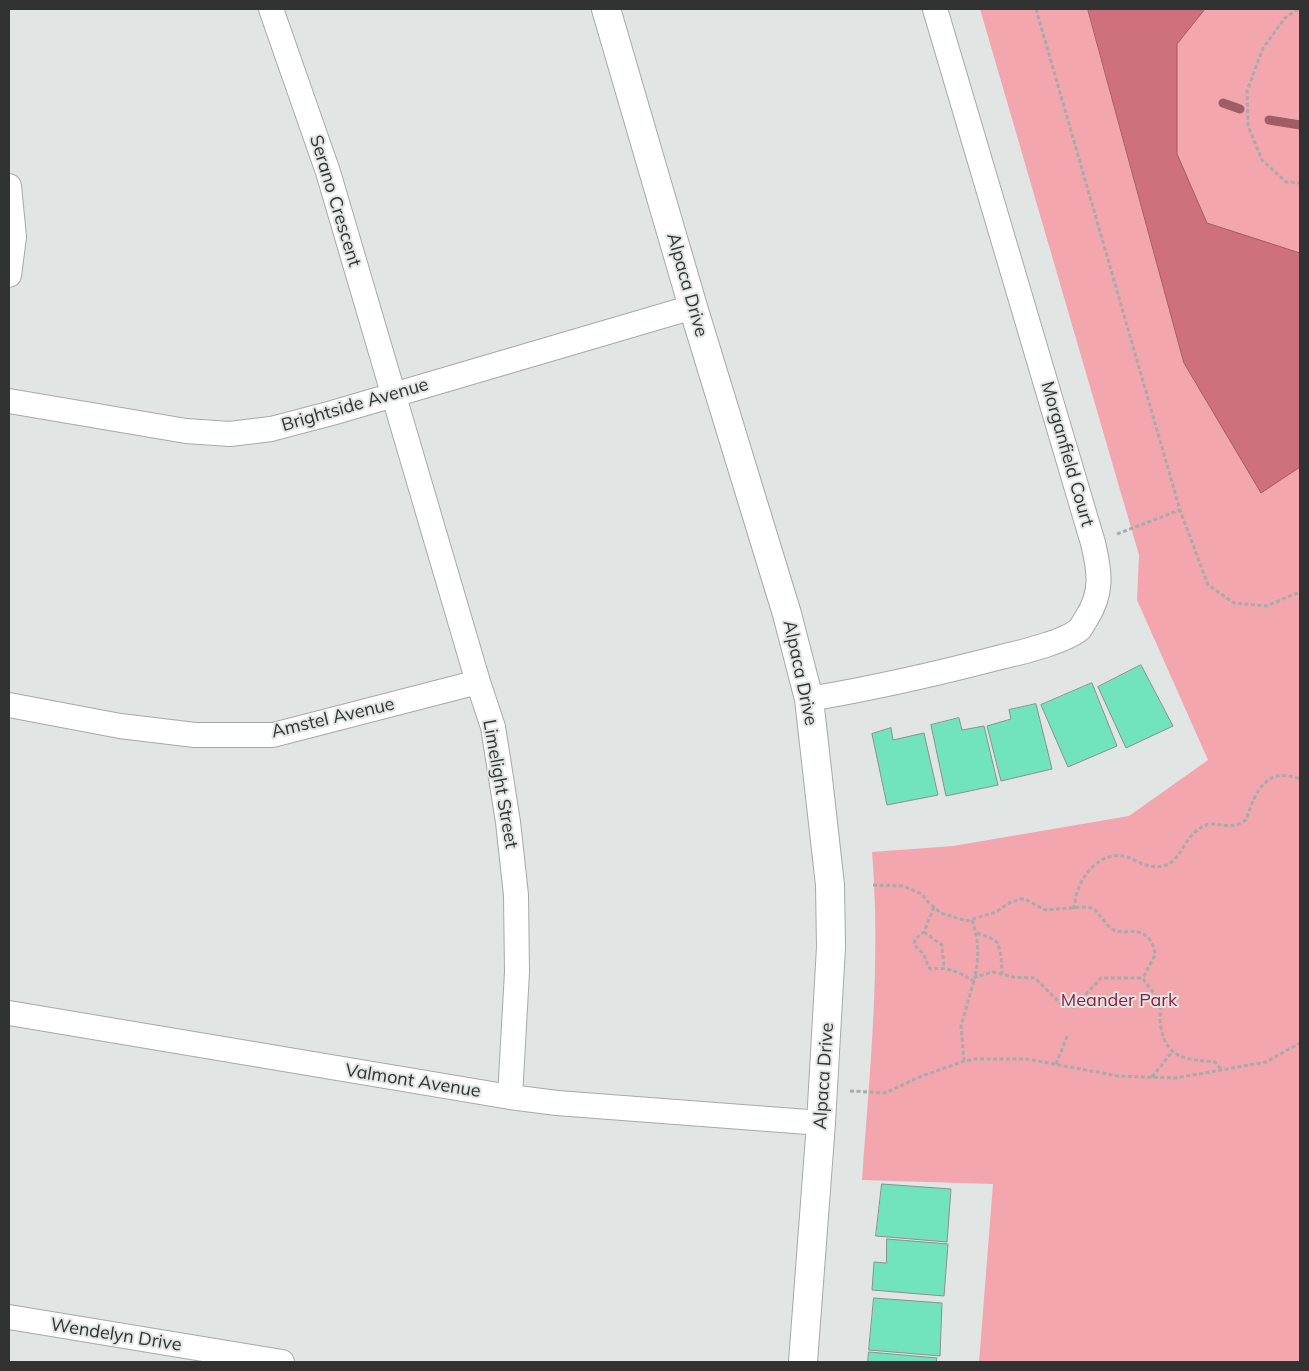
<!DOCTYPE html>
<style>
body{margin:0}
#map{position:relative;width:1309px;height:1371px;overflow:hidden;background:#e1e6e4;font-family:Mulish,sans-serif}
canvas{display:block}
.frame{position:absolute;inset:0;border:10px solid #313332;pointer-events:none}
</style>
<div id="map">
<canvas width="1309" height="1371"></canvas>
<div class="frame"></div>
</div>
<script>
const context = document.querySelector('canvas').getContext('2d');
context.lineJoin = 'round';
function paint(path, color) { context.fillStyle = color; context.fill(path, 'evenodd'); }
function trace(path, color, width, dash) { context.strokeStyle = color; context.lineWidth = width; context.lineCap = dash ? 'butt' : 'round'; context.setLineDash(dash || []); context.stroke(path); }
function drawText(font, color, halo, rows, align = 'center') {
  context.font = font + ' Mulish,sans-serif'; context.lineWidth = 4; context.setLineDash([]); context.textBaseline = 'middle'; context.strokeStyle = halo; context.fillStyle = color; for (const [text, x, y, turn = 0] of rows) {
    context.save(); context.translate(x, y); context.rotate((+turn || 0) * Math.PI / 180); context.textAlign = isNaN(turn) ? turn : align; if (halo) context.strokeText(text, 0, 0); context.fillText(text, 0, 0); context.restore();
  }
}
paint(new Path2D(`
 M980,9h320v1353h-321l14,-178 -131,-4c8,-109 19,-218 10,-328l81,-6 176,-30 79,-56 -71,-160 2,-45z`), '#f4a6af');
const water = new Path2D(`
 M1088,9h117l-28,35v110l30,69 93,30v214l-39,26 -77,-130z`);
paint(water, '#ce707d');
trace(water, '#9f5e66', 1);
trace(new Path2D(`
 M1223,103l17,6
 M1269,120l31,5`), '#9f5e66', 9);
const building = new Path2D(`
 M1141,665l32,61 -47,22 -28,-61z
 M1092,683l25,63 -49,21 -27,-62z
 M1036,704l16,65 -51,12 -14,-55 24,-7 -2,-9z
 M959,718l3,12 22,-4 14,59 -52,11 -15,-71z
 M891,728l2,12 31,-7 14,62 -51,10 -15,-71z
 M882,1184l69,5 -4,53 -71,-6z
 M887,1239l61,5 -4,52 -72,-6 2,-28 12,1z
 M874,1298l68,5 -2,53 -71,-6z
 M869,1352l68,6 -1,4h-68z`);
paint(building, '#72e4bd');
trace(building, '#8a8f8d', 1);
const minor = new Path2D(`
 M271,9l57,163 150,510 15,45 15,95 8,73 1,77 -7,125
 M9,186l5,51 -5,38
 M9,401l177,30 44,3 41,-5 61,-16 361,-106
 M809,699c66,-11 131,-26 196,-43 19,-4 61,-15 75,-27 2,-3 4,-7 6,-10 17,-26 14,-47 7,-76l-158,-534
 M9,705l111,21 75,9h78l205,-53
 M9,1013l501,84 47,6 264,20
 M9,1317l273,45`);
const tertiary = new Path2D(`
 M606,9l87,298 94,307 22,85 21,186 1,62 -10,176 -18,239`);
trace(minor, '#a5aaa8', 26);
trace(tertiary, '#a5aaa8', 30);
trace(new Path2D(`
 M1036,9l144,501 28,75 26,18 32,3 34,-14
 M1298,9l-13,9 -22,30 -16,43 1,35 14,34 24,22 14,1
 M1117,534l63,-24
 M873,885l30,1 19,8 6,8 13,11 25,8 30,-9 13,-9 12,-4h4l20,11 37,-3 11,1c7,6 11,15 18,20 8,7 18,2 27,4 10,2 17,13 17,23l-12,23c4,9 15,16 17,27 1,7 -1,15 1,23 6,32 27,31 54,34l7,8
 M934,907l-10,25 -9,7 -1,6c8,7 12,11 14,22l3,2c20,-2 26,3 43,12
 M1074,909c1,-7 2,-15 5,-22 8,-20 28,-38 51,-29 10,5 21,11 33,8 13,-3 18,-16 25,-26 4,-6 9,-10 14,-13 10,-7 23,1 34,-2 4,-1 7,-4 10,-5 9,-28 20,-54 54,-41
 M972,920c7,20 7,36 3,57
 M924,932l18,13 2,23
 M977,933l12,4 9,6 3,13 1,18
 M964,1061l-3,-35 14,-49 18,-5 20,5 22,1 26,26 13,3 27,-29h42
 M1056,1064l12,-30
 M1152,1077l20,-25
 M850,1091l35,2 32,-15 47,-17 12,-2h51l91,17 58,2 90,-16 34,-19`), '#a7aba9', 3, [4, 2.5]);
trace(minor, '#fff', 24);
trace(tertiary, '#fff', 28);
drawText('18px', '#313332', '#e1e6e4', [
 ["Serano Crescent",335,201,73],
 ["Alpaca Drive",687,285,74],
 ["Brightside Avenue",355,405,-16],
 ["Morganfield Court",1067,454,74],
 ["Alpaca Drive",800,673,78],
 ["Amstel Avenue",333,718,-13],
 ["Limelight Street",500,784,80],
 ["Alpaca Drive",824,1076,-86],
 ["Valmont Avenue",413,1081,9],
 ["Wendelyn Drive",116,1335,9]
]);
drawText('18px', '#901f3b', '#e1e6e4', [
 ["Meander Park",1119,1001]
]);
</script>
